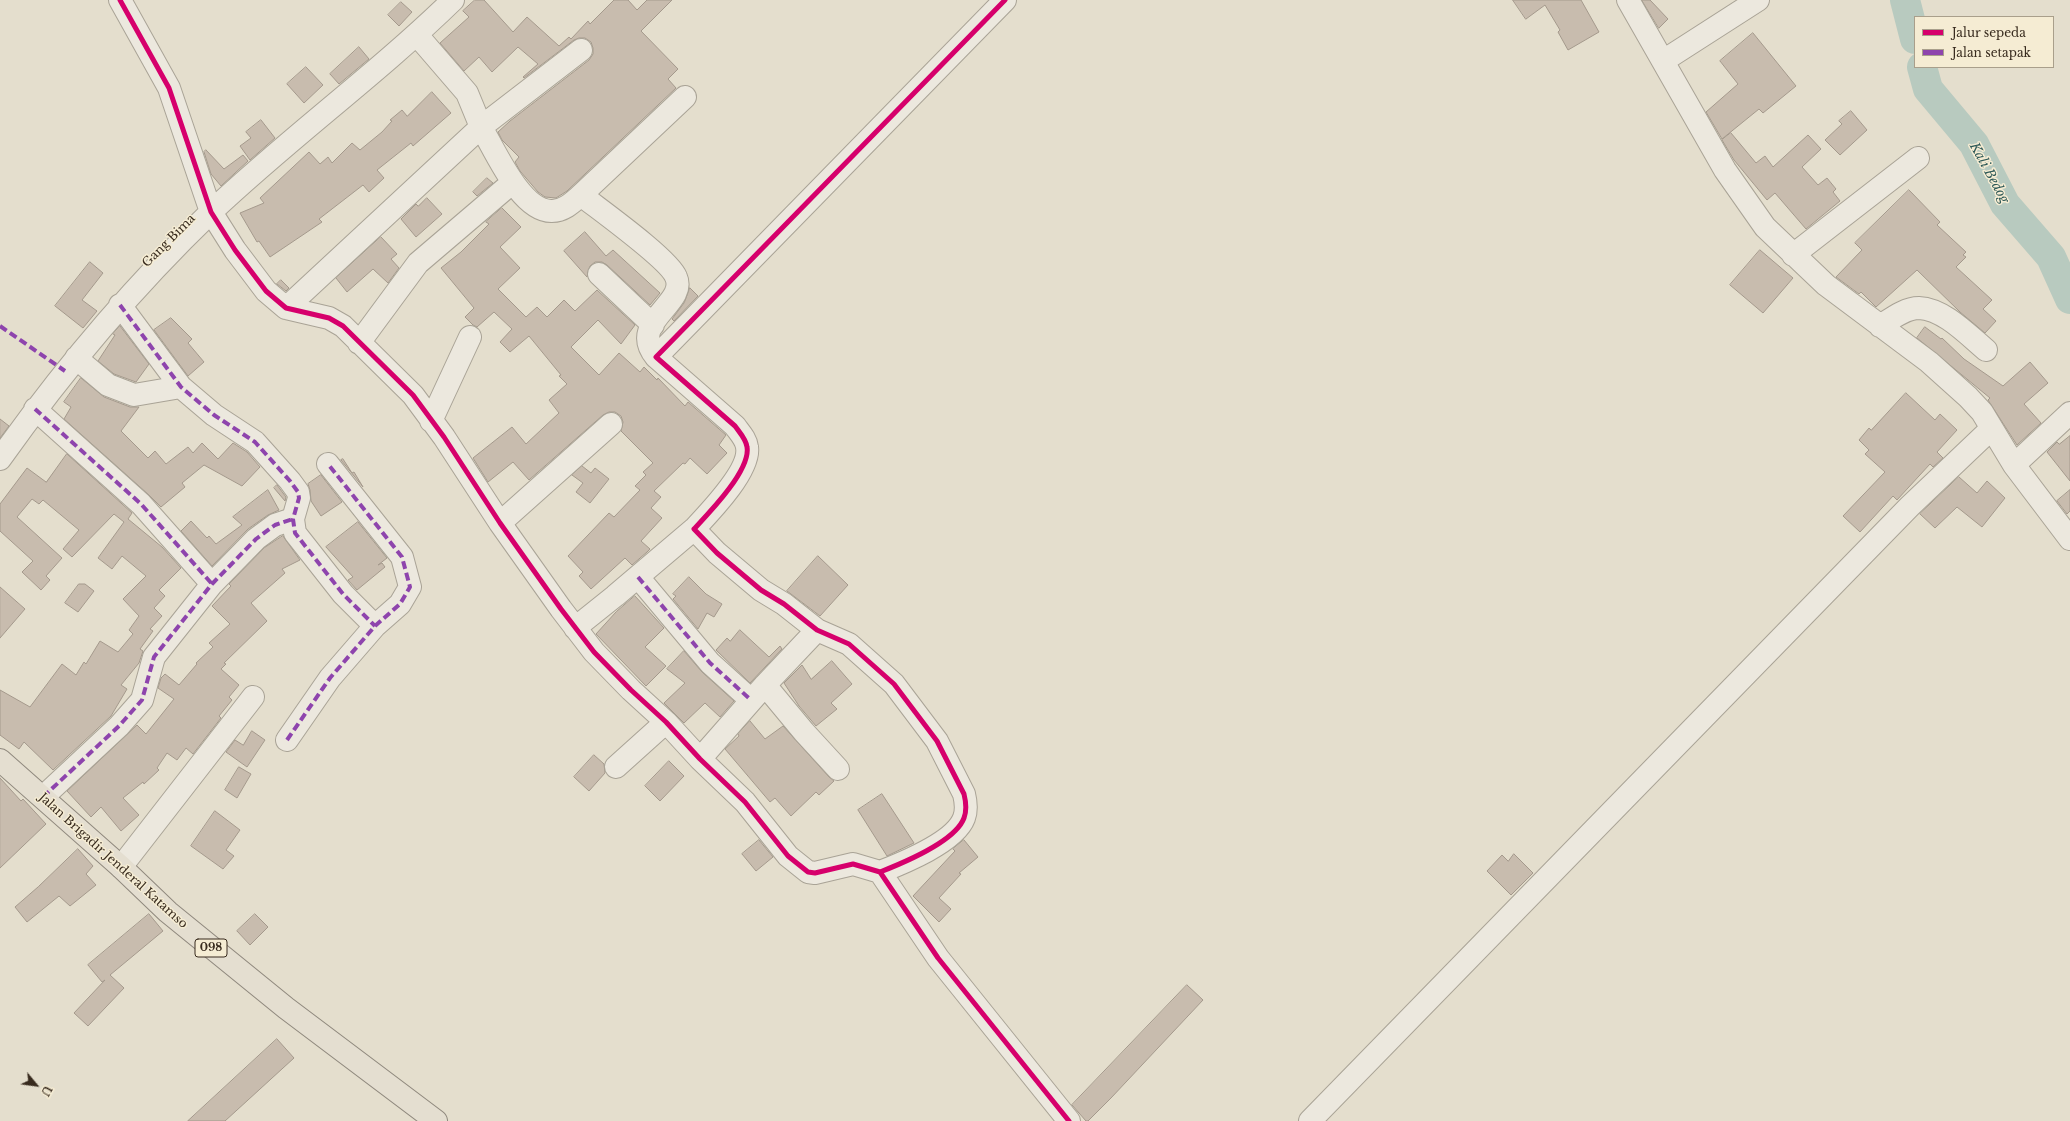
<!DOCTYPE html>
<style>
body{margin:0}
#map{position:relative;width:2070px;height:1121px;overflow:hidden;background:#e4decd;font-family:"Libre Baskerville",serif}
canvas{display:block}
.legend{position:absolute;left:1914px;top:16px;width:140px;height:52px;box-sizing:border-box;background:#f5ecd3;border:1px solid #a99f8b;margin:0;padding:5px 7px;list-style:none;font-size:12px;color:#382b1e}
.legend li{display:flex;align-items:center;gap:8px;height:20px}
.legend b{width:20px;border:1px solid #a99f8b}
.north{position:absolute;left:16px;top:1065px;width:40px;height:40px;-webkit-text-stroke:3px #f5ecd3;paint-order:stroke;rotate:119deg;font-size:11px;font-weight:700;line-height:16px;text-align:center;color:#382b1e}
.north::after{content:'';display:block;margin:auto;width:14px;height:18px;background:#382b1e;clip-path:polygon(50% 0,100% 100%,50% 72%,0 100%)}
</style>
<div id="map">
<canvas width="2070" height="1121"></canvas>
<ul class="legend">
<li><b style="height:5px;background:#d6006c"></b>Jalur sepeda</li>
<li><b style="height:5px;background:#8e44ad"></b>Jalan setapak</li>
</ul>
<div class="north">U</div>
</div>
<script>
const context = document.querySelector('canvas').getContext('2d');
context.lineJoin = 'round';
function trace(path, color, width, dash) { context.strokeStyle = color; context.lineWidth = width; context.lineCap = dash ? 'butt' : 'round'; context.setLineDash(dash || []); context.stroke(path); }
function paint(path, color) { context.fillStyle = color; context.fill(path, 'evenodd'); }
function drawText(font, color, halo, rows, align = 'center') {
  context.font = font + ' "Libre Baskerville",serif'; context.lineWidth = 3; context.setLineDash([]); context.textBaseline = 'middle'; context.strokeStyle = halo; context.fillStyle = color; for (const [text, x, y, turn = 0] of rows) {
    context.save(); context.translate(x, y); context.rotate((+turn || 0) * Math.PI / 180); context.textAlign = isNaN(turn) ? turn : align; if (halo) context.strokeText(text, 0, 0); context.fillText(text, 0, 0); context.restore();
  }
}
trace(new Path2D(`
 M1905,0l10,39
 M1922,67l6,22 46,55 31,60 46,53 19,42`), '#b8cabf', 30);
const building = new Path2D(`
 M475,0h9l29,32 14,-15 32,29 10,-9 2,2 17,-18 2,3 24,-24h14l9,10 10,-10h25l-31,31 37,38 -10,10 8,9 -109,103 -11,7 -11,-1 -7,-5 -18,-21 -5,-9 4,-5 -17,-17 -4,-8 12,-11 79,-61 4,-6v-6l-2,-6 -6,-4h-6l-5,2 -50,38 -1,-1 15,-13 -20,-17 -26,25 -13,-15 -15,14 -24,-28 29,-26 -6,-6z
 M1513,0h68l18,32 -31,18 -10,-18 2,-2 -15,-25 -19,14z
 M1642,0h8l18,19 -9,9z
 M401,2l11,10 -13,14 -11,-11z
 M1753,33l43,53 -33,27 -4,-4 -37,30 -16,-27 32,-28 -18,-23z
 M359,47l10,12 -30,25 -9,-10z
 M306,67l17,18 -19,18 -17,-19z
 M432,92l19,21 -38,33 -2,-3 -34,27 7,8 -15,14 -6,-7 -44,34 3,3 -52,35 -11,-16 -2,1 -17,-29 24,-10 -4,-5 49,-46 11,12 8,-7 4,6 20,-20 8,7 22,-18 10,-11 -2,-1 12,-10 5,6z
 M1851,111l16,19 -27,25 -15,-15 17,-16 -3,-3z
 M261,120l14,18 -25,22 -10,-14 11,-8 -5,-6z
 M1731,133l25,30 9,-7 8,11 35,-32 13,14 -19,18 16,18 9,-7 9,11 -3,3 7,9 -34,28 -31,-36 -8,7 -33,-40 -12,-20z
 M206,150l18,19 19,-14 5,6 -27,25 -10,-12 -7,-22z
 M487,178l6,5 -16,13 -4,-4z
 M1909,190l31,32 -3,3 29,27 -3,3 3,2 -10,10 36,33 -9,9 13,12 -11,12 -25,-21 -43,-42 -41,37 -15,-15 -2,2 -23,-17 26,-27 -7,-7z
 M427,198l15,16 -26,23 -15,-18 15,-15 2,2z
 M502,208l19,19 -21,20 20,21 -22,21 28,28 11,-10 10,10 17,-17 11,11 22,-21 38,35 -14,19 -23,-24 -27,27 28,28 20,-22 21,19 4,-5 13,13 1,-2 27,28 3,-4 38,33 -7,10 8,8 -20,21 -17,-16 -5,6 -2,-1 -29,28 7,6 -10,11 11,10 -21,23 9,8 -3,3 -15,13 -7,-7 -34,31 -12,-13 4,-4 -15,-16 41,-43 5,4 26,-27 -5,-4 11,-11 -3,-3 10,-9 -32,-32 2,-9 -2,-6 -6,-4h-6l-6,3 -74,65 -16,-18 -25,20 -15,-24 39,-31 14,17 33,-31 -10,-13 18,-16 -8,-8 2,-1 -32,-39 -19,16 -10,-10 12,-13 -18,-17 -17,15 -4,-2 -8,-8 9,-9 -33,-40 20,-16 28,-28 -3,-2z
 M585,232l21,24 7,-6 47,43 -10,12 -43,-40 -5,-3h-7l-5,4 -3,11 -23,-26z
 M381,237l16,17 -6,5 8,9 -11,15 -15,-14 -26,23 -11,-14z
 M1760,250l33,28 -30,35 -33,-28z
 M90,262l13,11 -21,27 15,11 -14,17 -28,-22z
 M281,280l8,8 -3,3 -9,-7z
 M690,288l8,8 -24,25 -2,-2 12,-16z
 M171,318l21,21 -4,4 16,19 -16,14 -34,-46z
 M120,326l29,38 -13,18 -22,-8 -16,-13 17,-26 -2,-1z
 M1925,327l16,12 1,-1 22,21 39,27 27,-24 18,21 -24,21 17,19 -24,22 -29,-45 2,-2 -73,-60z
 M81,378l23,19 26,10h9l-18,24 27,27 7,-7 11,13 22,-17 5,6 9,-10 16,16 15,-16 14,9 13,15 -18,19 -38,-21 -22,18 3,4 -24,20 -12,-12 -85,-76 7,-12 -7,-5z
 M1906,393l29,27 5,-6 17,16 -20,22 6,6 -10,9 -3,-3 -33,36 -4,-4 -33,36 -17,-16 42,-44 -20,-18 4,-4 -10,-10 10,-12 2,2z
 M0,419l9,7 -9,12z
 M2070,436v45l-23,-29 10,-10 2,2z
 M67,454l65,59 -4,6 34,28 19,21 -22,22 6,6 -11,12 8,8 -12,13 3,2 -13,18 3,2 -4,12 -18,22 6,4 -16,27 -58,54 -29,-28 -5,7 -19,-14v-45l30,17 32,-43 14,11 8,-13 2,2 14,-23 18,11 15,-18 -4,-4 10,-14 -16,-17 23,-23 -24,-20 -10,13 -14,-11 26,-36 -10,-8 -42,43 -9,-8 16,-19 -36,-30 -4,4 -7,-5 -15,18 45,41 -16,18 4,4 -9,10 -19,-18 11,-11 -33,-30v-27l27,-36 19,14z
 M343,459l9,14 2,-1 9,15 -22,-27z
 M582,466l9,7 4,-5 14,11 -19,24 -14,-11 7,-9 -11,-8z
 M321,475l21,27 -21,14 -10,-15 -1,-11 -2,-6z
 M1959,477l18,16 10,-12 18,17 -23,29 -25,-20 -22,21 -15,-14z
 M277,485l9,12 -1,4 -11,-13z
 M268,490l11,20 -11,5 -20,14 -36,37 -31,-35 10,-10 16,17 2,-2 7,8 26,-19 -9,-8z
 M2070,490v21l-3,3 -10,-13z
 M358,522l29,36 -9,7 4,-2 3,4 -28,23 -9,-10 5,-3 -27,-30z
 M283,536l17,24 -18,9 3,4 -34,30 16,18 -43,42 2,1 -5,5 18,16 -10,12 3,3 -13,16 2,2 -28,36 -7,-6 -9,12 -10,-7 -10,15 2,2 -15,14 -1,-2 -20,16 16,17 -18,16 -20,-24 -10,10 -24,-26 70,-66 9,9 28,-35 -16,-11 3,-10 4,-4 14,11 18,-21 -1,-1 17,-16 -4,-4 21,-19 -18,-18 19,-20 -2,-2 35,-36z
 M818,556l30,29 -28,31 -33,-25z
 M689,577l17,17 16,10 -8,13 -7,-4 -9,16 -25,-30 3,-3 -3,-2z
 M79,584h6l9,7 -16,21 -13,-9z
 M0,587l25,22 -25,29z
 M635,596l29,32 -19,19 21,19 -20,20 -50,-52 20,-22z
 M740,630l29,27 11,-11 2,3 -32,34 -34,-33 11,-12 3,3z
 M684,651l18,21 32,29 -14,16 -15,-14 -21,20 -20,-20 21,-20 -18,-14z
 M832,661l20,23 -21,19 6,6 -21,17 -17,-20 -15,-23 18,-18 9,14z
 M750,721l15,18 18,-13 46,51 5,4 -15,14 -3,-3 -25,24 -16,-18 -5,4 -45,-53 14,-13 -1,-2z
 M252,731l13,9 -18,27 -21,-15 9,-12 8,5z
 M594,755l10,9 1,9 -16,18 -15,-14z
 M669,761l15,15 -24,25 -15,-15z
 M239,767l12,7 -14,24 -12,-8z
 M0,778l21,23 2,-2 23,25 -46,44z
 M882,794l32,49 -27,13 -29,-46z
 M215,811l25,19 -14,20 8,6 -11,13 -32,-23z
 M759,840l14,17 -17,14 -14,-17z
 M964,840l14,17 -19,16 2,1 -22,24 12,11 -12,13 -26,-26 42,-45 -2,-2z
 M78,849l15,17 -7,8 10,11 -26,21 -11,-10 -32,26 -12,-15 23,-20z
 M1514,854l19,19 -22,22 -24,-24 15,-16 6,6z
 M149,914l14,17 -53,44 14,13 -36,38 -14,-13 31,-33 -3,2 -14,-17z
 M255,914l13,13 -18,18 -13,-14z
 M1187,985l16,15 -92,98 -23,23h-2l-14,-16z
 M277,1039l17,19 -69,63h-37z`);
paint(building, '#c8bcae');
trace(building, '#a4998c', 1);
const minor = new Path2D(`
 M120,0l49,88 42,124 24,38 31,41 20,17 43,10 14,8 70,69 31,42 56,86 61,86 33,43 37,38 35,32 34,37 45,43 43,54 20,16 7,1 38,-9 27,8
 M1005,0l-349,357 79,69c5,7 11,13 12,21 4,23 -38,66 -53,82l23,24 44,37 23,14 33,26 32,14 45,40 43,57 27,53c2,8 3,16 0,24 -9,24 -61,45 -84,54l58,86 131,163
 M1628,0l97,170 40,57 61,58 103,77 39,35 14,15 32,53 56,74
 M417,35l50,58 14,34 100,-77
 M1663,61l95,-61
 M581,195c19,15 88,64 95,82 12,27 -49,45 -20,80
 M1793,255l125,-97
 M599,274l54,51
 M120,305l61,82 33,28 41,27 35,39 8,11 1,6 -6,21 2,14 48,61 32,32
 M286,308l195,-181c14,23 40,85 71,84 12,0 21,-9 29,-16l104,-98
 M1880,326c11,-7 25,-18 39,-18 25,1 49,27 67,42
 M359,343l59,-80 95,-81
 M76,358l32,27 26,10 47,-8
 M35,409l106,95 71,80
 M431,421l39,-84
 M0,459c63,-89 132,-171 211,-247 78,-74 165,-137 242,-212
 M2014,465l56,-52
 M500,523l111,-99
 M638,577l72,86 41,37
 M575,628l40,-32 79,-67
 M765,685l39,47 34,37
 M287,740l43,-62 45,-52 25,-22 10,-17 -8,-30 -74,-93
 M700,759l65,-74 52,-55
 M616,767l50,-45
 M43,797l76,-71 23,-26 12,-43 58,-73 44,-45 19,-14 18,-6
 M121,867l132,-170
 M1310,1121l600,-615 81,-77`);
const major = new Path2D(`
 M0,760l121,107 47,45 118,96 150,113`);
trace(minor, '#a9a396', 24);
trace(major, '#8f887d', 24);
trace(minor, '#ece8de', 22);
trace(major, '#e4ded0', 22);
trace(new Path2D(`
 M120,305l61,82 33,28 41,27 35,39 8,11 1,6 -6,21 2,14 48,61 32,32
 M0,326l65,45
 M35,409l106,95 71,80
 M638,577l72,86 41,37
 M287,740l43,-62 45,-52 25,-22 10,-17 -8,-30 -74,-93
 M43,797l76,-71 23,-26 12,-43 58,-73 44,-45 19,-14 18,-6`), '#8e44ad', 4, [8, 4]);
trace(new Path2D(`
 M120,0l49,88 42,124 24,38 31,41 20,17 43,10 14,8 70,69 31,42 56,86 61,86 33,43 37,38 35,32 34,37 45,43 43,54 20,16 7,1 38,-9 27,8
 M1005,0l-349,357 79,69c5,7 11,13 12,21 4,23 -38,66 -53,82l23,24 44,37 23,14 33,26 32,14 45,40 43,57 27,53c2,8 3,16 0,24 -9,24 -61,45 -84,54l58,86 131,163`), '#d6006c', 5);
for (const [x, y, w] of [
 [211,948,32]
]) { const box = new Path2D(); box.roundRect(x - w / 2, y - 9, w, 18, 3); context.fillStyle = '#f5ecd3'; context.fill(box); trace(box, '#382b1e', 1); }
drawText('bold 11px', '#382b1e', null, [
 ["098",211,948]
]);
drawText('12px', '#382b1e', '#f5ecd3', [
 ["Gang Bima",169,241,-45],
 ["Jalan Brigadir Jenderal Katamso",113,861,42]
]);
drawText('italic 13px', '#2d5856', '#f5ecd3', [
 ["Kali Bedog",1989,173,61]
]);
</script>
